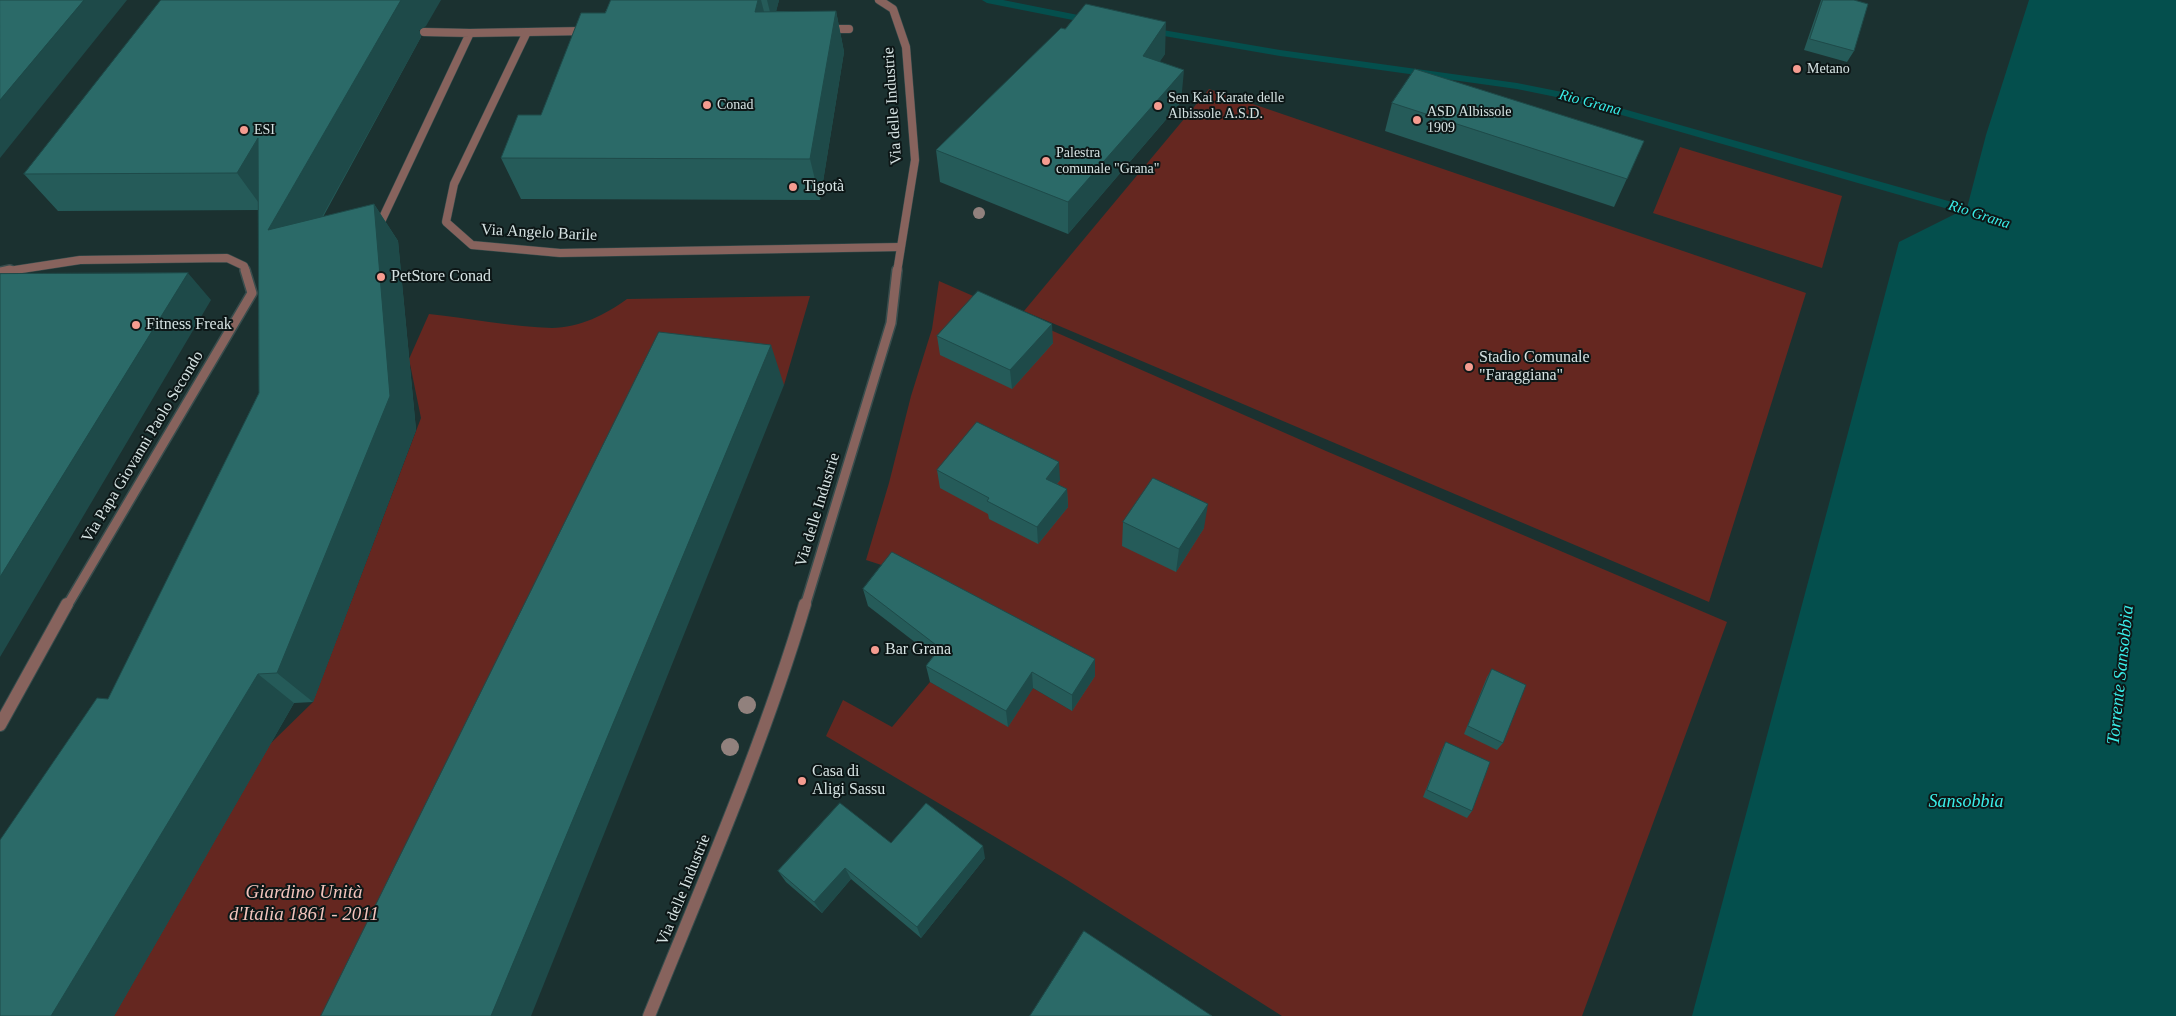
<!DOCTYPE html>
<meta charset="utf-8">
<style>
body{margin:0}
canvas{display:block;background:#1b3130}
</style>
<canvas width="2176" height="1016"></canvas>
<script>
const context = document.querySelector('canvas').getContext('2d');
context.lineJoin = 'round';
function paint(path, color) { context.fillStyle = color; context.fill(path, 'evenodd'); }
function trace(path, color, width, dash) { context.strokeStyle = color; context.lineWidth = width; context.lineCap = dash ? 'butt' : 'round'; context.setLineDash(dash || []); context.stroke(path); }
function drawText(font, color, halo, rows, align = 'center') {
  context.font = font + ' "Times New Roman",serif'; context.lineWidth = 4; context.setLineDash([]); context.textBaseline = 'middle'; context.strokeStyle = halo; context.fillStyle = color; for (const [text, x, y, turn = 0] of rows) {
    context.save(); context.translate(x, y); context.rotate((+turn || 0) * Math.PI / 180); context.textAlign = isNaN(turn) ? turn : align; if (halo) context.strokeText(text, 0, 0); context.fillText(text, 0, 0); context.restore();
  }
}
paint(new Path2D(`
 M1209,89l597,204 -97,309 -685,-291z
 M1680,147l162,49 -20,72 -169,-55z
 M939,281l387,170 401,171 -145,394h-300l-218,-138 -238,-142 17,-36 49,27 38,-45 78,44 25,-38 39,23 -175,-141 -31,-10 23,-77 22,-87 21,-67z
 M810,296l-26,89 -108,-13 6,266 -26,65 -128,-18 -156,331h-258l157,-273 42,-41 108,-284 -12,-59 20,-45c39,4 85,13 123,14 27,0 55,-14 75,-29z`), '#652720');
paint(new Path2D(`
 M2029,0h147v1016h-484l207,-774 68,-34 19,-73z`), '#044f4d');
paint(new Path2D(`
 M982,0h21l90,18 5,3 -5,3 -106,-21z
 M1145,27l135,23 237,33 50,10 420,119 2,3 -6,4 -417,-120 -49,-10 -237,-33 -139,-24 -1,-2z`), '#044f4d');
const service = new Path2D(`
 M827,29h22
 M424,32l46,1
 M526,34l-72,150 -8,38 26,23 88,8 340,-6
 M378,228l92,-195 115,-2`);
const minorFar2 = new Path2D(`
 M2,272l78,-12 147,-2 17,8 2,6`);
const minorFar1 = new Path2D(`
 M0,272l10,-2
 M67,606l185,-313 -7,-23`);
const minor = new Path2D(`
 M0,725l67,-121`);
const tertiaryFar2 = new Path2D(`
 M879,0l14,9 13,38 9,113 -18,112`);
const tertiaryFar1 = new Path2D(`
 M805,606l86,-283 6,-53`);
const tertiary = new Path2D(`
 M649,1016c55,-136 114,-271 156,-412`);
trace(service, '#394d4d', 9);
trace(minorFar2, '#394d4d', 9);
trace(minorFar1, '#394d4d', 12);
trace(minor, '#394d4d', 14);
trace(tertiaryFar2, '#394d4d', 9);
trace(tertiaryFar1, '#394d4d', 12);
trace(tertiary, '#394d4d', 14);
trace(service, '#87635d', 8);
trace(minorFar2, '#87635d', 8);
trace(minorFar1, '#87635d', 9);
trace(minor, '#87635d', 12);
trace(tertiaryFar2, '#87635d', 8);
trace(tertiaryFar1, '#87635d', 9);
trace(tertiary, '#87635d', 12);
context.fillStyle = '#91817d';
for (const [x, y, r] of [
 [979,213,6],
 [747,705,9],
 [730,747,9]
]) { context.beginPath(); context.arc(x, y, r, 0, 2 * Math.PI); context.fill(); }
paint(new Path2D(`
 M611,0h168l-3,11h60l8,41 -24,148 -299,-1 -20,-41 40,-43 64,-102z
 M1821,0h33v51l-7,11 -43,-12z
 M426,26l-7,4 2,7 -98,180 51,-13 24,37 18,189 -103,272 -19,1 -180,313h-114l108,-317 151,-306 -1,-183 -200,1 -34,-37z
 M1165,54l-6,8 22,40 -113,132 -128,-52 -4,-32z
 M1392,103l252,38 -30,66 -229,-76z
 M937,336l116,7 -41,46 -72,-34z
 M937,470l123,10 -3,4 10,5 1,18 -30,37 -49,-25 -1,-5 -48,-26z
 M1123,522l81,6 -28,44 -54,-26z
 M863,589l232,87 -23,35 -39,-23 -25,39 -78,-45 -4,-16 7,-10 -65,-50z
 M1492,669l11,74 -6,7 -33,-16 23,-57z
 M1446,742l26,69 -5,7 -44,-21 19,-48z
 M891,843l94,15 -64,80 -70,-59 -29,34 -36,-31 -8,-11z`), '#255b59');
paint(new Path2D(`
 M84,0h43l-127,158v-58z
 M401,0h40l-15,26 -7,4 2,7 -126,229 -27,-36z
 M758,0h3l9,35 -15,-23z
 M767,0h12l-6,24z
 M836,11l8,41 -24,148 -10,-41z
 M1166,22l-1,32 -23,34 1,-32z
 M1184,70l-3,32 -113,132v-32z
 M258,138l6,72 -27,-37z
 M374,204l24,37 18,189 -103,272 -36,-29z
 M188,273l23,27 -211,357v-80z
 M1052,324l1,19 -41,46 -2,-19z
 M771,345l13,40 -253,631h-40z
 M1059,462l1,18 -13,16 -1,-17z
 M1067,489l1,18 -30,37 -1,-17z
 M1208,504l-4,24 -28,44 3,-23z
 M1095,659v17l-23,35v-16z
 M1032,672l1,16 -25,39 -2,-16z
 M258,674l36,29 -180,313h-63z
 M983,846l2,12 -64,80 -4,-11z
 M845,868l6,11 -29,34 -8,-11z`), '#1e4a49');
const building = new Path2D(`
 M0,0h84l-84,100z
 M161,0h240l-133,230 106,-26 16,192 -113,277 -19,1 -207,342h-51v-176l97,-142 11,1 151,-306 -1,-255 -21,35 -213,1z
 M611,0h147l-3,12 81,-1 -26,148 -309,-1 17,-43h23l40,-102h24z
 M1823,0h31l14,4 -14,47 -44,-12z
 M1086,4l80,18 -23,34 41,14 -116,132 -132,-52 125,-122 4,1z
 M1415,69l229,72 -17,38 -235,-76z
 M188,273l-188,304v-303z
 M978,291l74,33 -42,46 -73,-34z
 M659,332l112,13 -280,671h-170z
 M977,422l82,40 -13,17 21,10 -30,38 -50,-26 2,-3 -52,-28z
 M1153,478l55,26 -29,45 -56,-27z
 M892,552l203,107 -23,36 -40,-23 -26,39 -80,-45 14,-18 -77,-59z
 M1492,669l34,16 -23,58 -35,-17z
 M1446,742l44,20 -18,49 -45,-21z
 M840,803l51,40 35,-40 57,43 -66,81 -72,-59 -31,34 -36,-31z
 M1084,931l128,85h-182z`);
paint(building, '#2b6a68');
trace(building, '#1e4a49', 1);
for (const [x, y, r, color] of [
 [1797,69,5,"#f59c90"],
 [707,105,5,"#f59c90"],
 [1158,106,5,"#f59c90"],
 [1417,120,5,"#f59c90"],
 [244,130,5,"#f59c90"],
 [1046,161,5,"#f59c90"],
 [793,187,5,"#f59c90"],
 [381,277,5,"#f59c90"],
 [136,325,5,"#f59c90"],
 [1469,367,5,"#f59c90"],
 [875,650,5,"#f59c90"],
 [802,781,5,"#f59c90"]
]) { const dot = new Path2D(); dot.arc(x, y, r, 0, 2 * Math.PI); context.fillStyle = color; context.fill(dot); trace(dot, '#0d1717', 2); }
drawText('14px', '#d6e3e3', '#0d1717', [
 ["Metano",1807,69],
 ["Sen Kai Karate delle",1168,98],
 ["Albissole A.S.D.",1168,114],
 ["Conad",717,105],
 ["ASD Albissole",1427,112],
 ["1909",1427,128],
 ["ESI",254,130],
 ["Palestra",1056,153],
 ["comunale \"Grana\"",1056,169]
], 'left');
drawText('italic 15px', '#39eee9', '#0d1717', [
 ["Rio Grana",1590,103,15],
 ["Rio Grana",1979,215,18]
]);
drawText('16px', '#d6e3e3', '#0d1717', [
 ["Via delle Industrie",893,106,-94],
 ["Via Angelo Barile",539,233,3],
 ["Via Papa Giovanni Paolo Secondo",143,447,-59],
 ["Via delle Industrie",818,510,-73],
 ["Via delle Industrie",684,890,-68]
]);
drawText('16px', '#d6e3e3', '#0d1717', [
 ["Tigotà",803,187],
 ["PetStore Conad",391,277],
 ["Fitness Freak",146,325],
 ["Stadio Comunale",1479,358],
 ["\"Faraggiana\"",1479,376],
 ["Bar Grana",885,650],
 ["Casa di",812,772],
 ["Aligi Sassu",812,790]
], 'left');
drawText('italic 18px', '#39eee9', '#0d1717', [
 ["Torrente Sansobbia",2121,675,-84],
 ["Sansobbia",1966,802]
]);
drawText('italic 19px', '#f2c3bc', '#0d1717', [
 ["Giardino Unità",304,893],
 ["d'Italia 1861 - 2011",304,915]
]);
</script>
